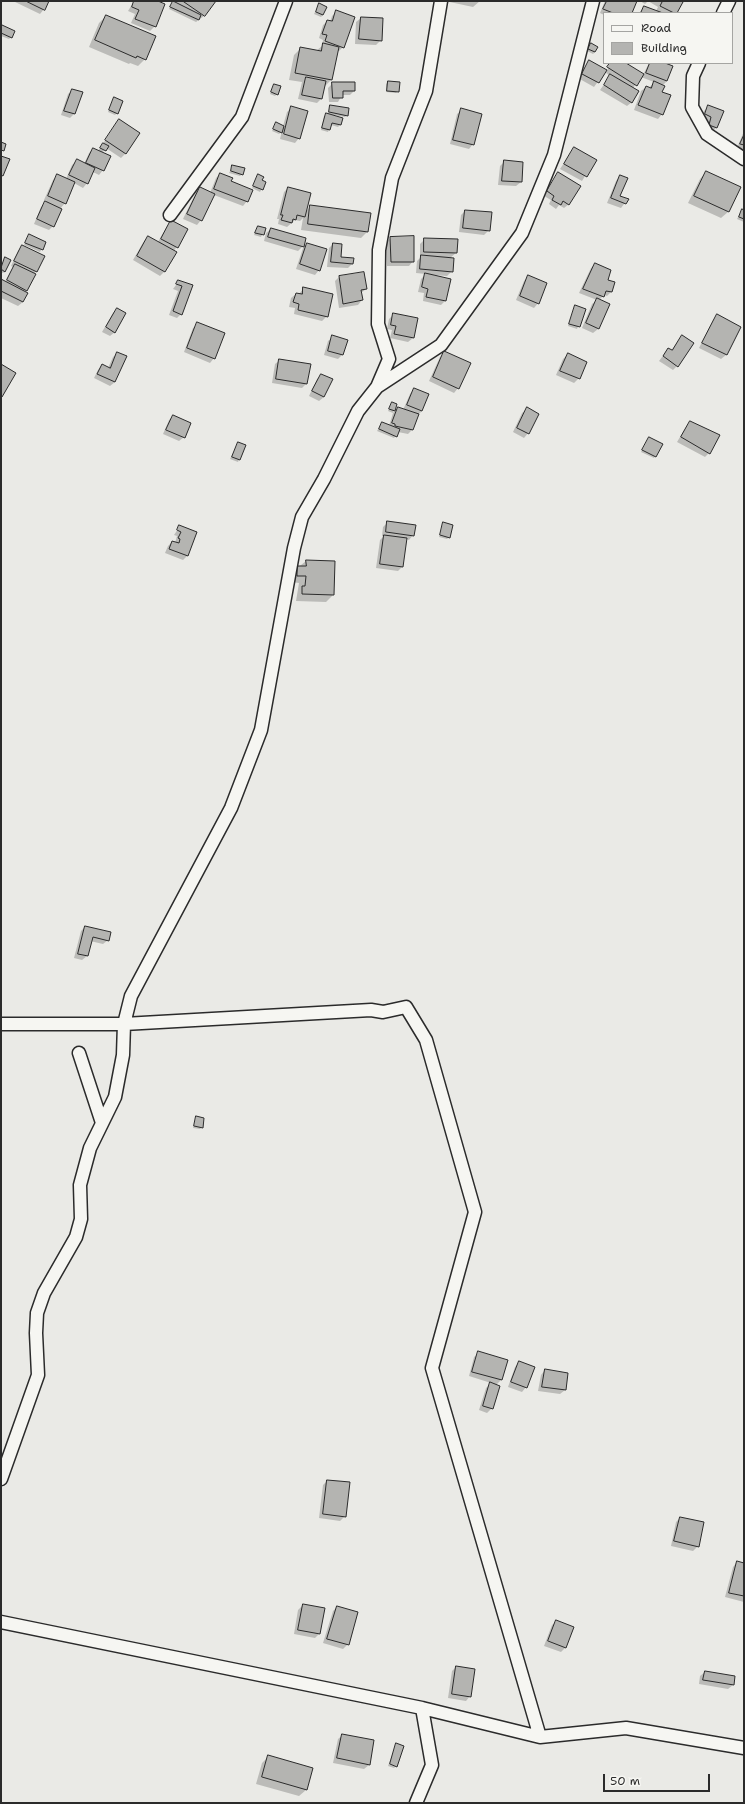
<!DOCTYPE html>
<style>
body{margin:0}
#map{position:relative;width:745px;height:1804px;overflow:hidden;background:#eaeae6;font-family:"Shantell Sans",sans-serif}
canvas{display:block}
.frame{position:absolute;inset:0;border:2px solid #2b2b2b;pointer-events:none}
.legend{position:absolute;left:603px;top:12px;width:130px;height:52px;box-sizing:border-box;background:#f6f6f2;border:1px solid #a5a5a2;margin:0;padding:5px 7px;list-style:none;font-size:12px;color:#2b2b2b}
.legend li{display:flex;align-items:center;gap:8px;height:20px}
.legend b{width:20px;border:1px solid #a5a5a2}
.scale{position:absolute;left:603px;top:1774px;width:107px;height:18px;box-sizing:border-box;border:2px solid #2b2b2b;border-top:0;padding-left:5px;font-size:12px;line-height:14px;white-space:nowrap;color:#2b2b2b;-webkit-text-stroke:3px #f6f6f2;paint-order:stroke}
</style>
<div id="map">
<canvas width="745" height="1804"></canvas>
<div class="frame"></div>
<ul class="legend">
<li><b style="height:5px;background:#f6f6f2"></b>Road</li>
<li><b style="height:11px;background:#b4b4b1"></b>Building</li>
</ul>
<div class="scale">50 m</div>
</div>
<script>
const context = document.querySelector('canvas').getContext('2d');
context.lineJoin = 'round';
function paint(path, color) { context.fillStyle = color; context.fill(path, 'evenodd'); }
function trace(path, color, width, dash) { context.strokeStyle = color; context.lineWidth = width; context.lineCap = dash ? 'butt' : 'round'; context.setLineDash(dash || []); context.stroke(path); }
paint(new Path2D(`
 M13,1h35l-4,8 -4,5z
 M134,1h22l-1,25 -5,5 -19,-8 4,-9 -7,-3z
 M174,1l1,1 39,-1 -10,15 -8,6 -27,-13z
 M445,1h35l-7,6z
 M605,1h31l-5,12h-27v2l-4,-2z
 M640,1h39l-3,12h-37l5,-6 12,4 2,-4 -10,-6 -3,3z
 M319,5l4,10 -2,2 -7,-3z
 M336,12l7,35 -4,4h-2l-6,29 -7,7 -3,12 -4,4 -19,-4 4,-17 -13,-2 5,-25 7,-7 15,3 6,-5 1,-6 -4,-2 4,-13 5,-4 2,1 2,-6z
 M106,16l39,43 -7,7 -8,-3 -1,1 -40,-17 10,-24z
 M361,18l21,1 -1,21 -5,5 -21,-1 1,-22z
 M2,26l9,11 -2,2 -8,-3z
 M591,45l4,7 -2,2 -6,-3z
 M589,61l17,11 5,-9h13l19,12 6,-12h14l9,4 -5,14 -5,5v28l-4,5 -24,-9 7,-19 5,-4 3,1 5,-6 -13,-5 -8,11 -1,14 -5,4 -27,-16 10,-14 -5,-4 -11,15 -16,-9z
 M388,82l10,9 -2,2 -10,-1v-8z
 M333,83l21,8 -4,4h-8l-4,7h-9l-1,-14z
 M274,85l3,9 -2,2 -5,-2z
 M73,90l9,3 -8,21 -4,4 -9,-3 7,-21z
 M114,98l3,15 -2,2 -7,-3z
 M330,106l17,9 -2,2 -11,-2v2l8,2 -2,6 -2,2 -7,-2 -3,7 -7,-2 3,-14 3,-1z
 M709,106l13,6 -6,16 -4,4 -7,-3 2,-8 -6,-3 3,-7z
 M292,107l7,31 -4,5 -15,-4 2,-8 -3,3 -7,-3 4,-7 7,2 4,-14z
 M462,110l11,34 -4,5 -19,-5 7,-30z
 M119,120l20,14 -14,20 -4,4 -15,-10 -4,5 1,17 -4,5 -6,-3 -6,11 -4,5 -9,-5 -9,20 -5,6 -7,17 -4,4 -15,-6 7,-17 6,-6 -3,-1 9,-20 4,-4 9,3 6,-14 5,-4 7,3 5,-11 4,-4 5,2z
 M744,131v21l-7,-4z
 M574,148l21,12 -13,21 -22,-12z
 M505,161l17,2 -1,19 -5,4 -18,-1 2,-19z
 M233,166l9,8 -2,2 -11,-3z
 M706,172l34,16 -12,24 -7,6 -33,-15 12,-24z
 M220,174l27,27 -4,5 -29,-11 -13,25 -4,5 -14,-6 13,-27 4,-4 10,5 6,-15z
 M558,174l11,30 -5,4 -5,-3 -3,4 -7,-5 2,-4 -7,-4z
 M258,175l3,6 4,2 -5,9 -8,-4z
 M620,176l-1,20 8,4 -6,8 -14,-5 9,-22z
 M288,188l18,23 5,-5 56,26 -6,6 -60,-8 2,-12 -3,3 -5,-1 -8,7 -9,-3 1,-5h-2l7,-27z
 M742,210l2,1v11l-7,-3z
 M465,211l24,19 -5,5 -25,-3 2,-17z
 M171,222l16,8 -13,21 -10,21 -4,4 -27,-16 11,-19 4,-4 10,5 9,-16z
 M258,227l7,2 -4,8 -7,-2z
 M271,229l32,17 -5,5 -34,-10 2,-8z
 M29,236l16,6 -5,10 -16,-7z
 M391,238l22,23 -4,5h-22l-1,-24z
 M425,239l31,14 -6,5 2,13 -5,5 -14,-1 12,26 -4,4 -18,-4 1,-8 -6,-1 3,-13 5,-5 -10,-1 1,-12 5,-5h-2v-12z
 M307,244l12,26 -4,5 -19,-6 7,-21z
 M333,244l7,13 12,7 -4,4 -21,-1 2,-19z
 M22,246l22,11 -20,35 3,1 -4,9 -5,4 -17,-8v-18l4,2 8,-15 -2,-1 7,-15z
 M5,258v13l-2,2 -2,-1v-7z
 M595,264l12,16 4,12 -4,4 -3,-1 -5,5 9,4 -10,25 -5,4 -11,-5 10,-24 5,-4 -18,-7 12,-25z
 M528,276l10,27 -4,5 -18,-8 8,-19z
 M339,277l27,12 -5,4 1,7 -4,5 -19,3 -4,-27z
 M179,281l13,5 -11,28 -4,4 -8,-3 9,-24 -5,-2z
 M304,288l23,28 -5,5 -28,-7 1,-6 -6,-1 2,-9 5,-4h3z
 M575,306l10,4 -8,19 -9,-3z
 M117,309l-2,23 -5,4 -8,-4 11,-19z
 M394,314l19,24 -5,4 -18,-4 2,-8 -5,-1 2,-10z
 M717,315l23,12 -14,28 -5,4 -22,-11 14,-28z
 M198,324l16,34 -4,5 -26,-11 9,-24z
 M682,336l-5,30 -4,4 -14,-9 9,-12 3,2z
 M333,337l9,18 -4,4 -14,-4 4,-14z
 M445,352l13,36 -4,5 -25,-12 11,-24z
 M118,353l-3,29 -5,4 -16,-8 4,-8 4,-5 6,3 5,-11z
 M568,354l11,24 -5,5 -18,-8 7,-16z
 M280,360l30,5 -4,19 -4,4 -30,-5 3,-19z
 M321,375l3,22 -5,4 -10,-5 8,-17z
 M414,389l8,22 -4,4 -6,15 -4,4 -10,-2 -4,6 -17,-7 5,-8 7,3 4,-13 5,-5 5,2 7,-16z
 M391,405h5l-3,8 -5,-2z
 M527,409l1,24 -4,5 -11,-6 9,-19z
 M173,416l11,21 -5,4 -16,-7 6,-14z
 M690,422l19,31 -4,4 -28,-15 9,-15z
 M649,438l6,18 -1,2 -13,-6z
 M238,443l1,17 -1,2 -8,-3z
 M388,522l25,13 -4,5 -3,-1 -4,28 -4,4 -22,-3 4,-28 4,-4h-2l1,-9z
 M444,523l5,14 -2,2 -8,-2z
 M180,526l8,29 -5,5 -18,-7 3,-7 4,-4 3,1 2,-7 -3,-1z
 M306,561l27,34 -7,7 -30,-1 3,-18 -8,-1v-9z
 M85,927l23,13 -5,4 -13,-3 -3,15 -5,4 -8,-2 7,-27z
 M196,1118l6,9 -2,2 -7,-1z
 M479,1353l28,8 -6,19 -5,5 -4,23 -5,5 -8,-3 7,-22 5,-5 -22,-7 5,-19z
 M519,1362l7,25 -4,5 -14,-5 7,-20z
 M545,1370l20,20 -5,4 -22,-3 3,-16z
 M327,1481l18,35 -5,5 -21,-3 4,-33z
 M680,1518l18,28 -5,5 -22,-5 5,-24z
 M737,1562l7,2v38l-19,-5 8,-30z
 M303,1605l16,29 -4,4 -21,-4 4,-24z
 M337,1607l11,37 -5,5 -20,-6 10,-32z
 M557,1621l8,27 -4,4 -17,-6 8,-21z
 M456,1667l14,29 -4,5 -18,-3 4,-27z
 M705,1672l29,5 -1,8 -5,4 -29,-5 1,-8z
 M343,1735l26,30 -5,4 -31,-6 5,-24z
 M396,1744v22l-2,2 -6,-2z
 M269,1756l37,34 -7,6 -43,-12 6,-21z`), '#0003');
const building = new Path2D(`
 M26,1h23l-4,9z
 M134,1h24l7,3 -9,23 -21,-8 4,-9 -7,-3z
 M173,1l28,14 -2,5 -29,-13z
 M183,1h33l-11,15z
 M607,1h30l-5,12h-19l-10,-4z
 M660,1h21l2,1 -6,11h-3l-14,-7 2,-4z
 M319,3l8,4 -4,8 -7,-3z
 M644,6l19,7h-22z
 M336,10l19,7 -11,31 -19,-7 2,-6 -5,-1 5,-14 5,1z
 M106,15l50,21 -10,24 -9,-4 -1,2 -41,-18z
 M361,17l22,1 -1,23 -23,-2z
 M2,25l13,6 -3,7 -11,-5z
 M323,43l16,4 -7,33 -37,-7 5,-26 21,4z
 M591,43l7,4 -3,5 -7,-3z
 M589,60l18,10 -8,13 -17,-9z
 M610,63h16l18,11 -7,12 -30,-19z
 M650,63h15l8,3 -6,15 -21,-8z
 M610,74l29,17 -7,12 -28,-18z
 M306,77l20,4 -4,18 -20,-4z
 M388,81l12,1 -1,10 -12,-1z
 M654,81l11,5 -3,6 9,3 -8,20 -25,-10 8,-19 5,2z
 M332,82h23v9h-12v7h-10z
 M274,84l7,2 -3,9 -7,-3z
 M72,89l11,3 -8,22 -11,-3z
 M114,97l9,4 -5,13 -9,-4z
 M330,105l19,3 -1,8 -19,-4z
 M708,105l16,6 -7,17 -8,-3 2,-8 -6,-3z
 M291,106l17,5 -8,28 -16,-5z
 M461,108l21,6 -8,31 -21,-5z
 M326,113l17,5 -2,7 -9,-2 -2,7 -8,-2z
 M119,119l21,14 -14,21 -21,-14z
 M276,122l8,4 -2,7 -9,-4z
 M744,135v10l-4,-1z
 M1,142l5,2 -2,7 -3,-1z
 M103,143l6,3 -3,5 -6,-3z
 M574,147l23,13 -10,17 -23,-13z
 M93,148l18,8 -7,15 -18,-8z
 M1,156l9,3 -7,17 -2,-1z
 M77,159l18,9 -7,16 -19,-9z
 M504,160l19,2 -1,20 -20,-1z
 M232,165l13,3 -2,7 -12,-4z
 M706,171l35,16 -12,25 -35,-16z
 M558,172l23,14 -12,19 -6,-4 -2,4 -9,-5 2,-4 -7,-5z
 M220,173l13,5 -2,3 22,9 -5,12 -34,-13z
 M57,174l18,8 -9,22 -18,-8z
 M258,174l6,3 -2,3 4,2 -3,8 -10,-4z
 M620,175l8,3 -8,18 9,3 -3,5 -15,-6z
 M200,187l15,7 -13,27 -15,-7z
 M288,187l23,6 -6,24 -8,-2 -1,5 -3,-1 -1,4 -11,-3 2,-5h-2z
 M45,201l17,8 -8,18 -17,-8z
 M310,205l61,8 -3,19 -60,-8z
 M742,209l2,1v9l-5,-2z
 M465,210l27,2 -2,19 -27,-3z
 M171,220l17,9 -10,19 -17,-9z
 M258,226l8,2 -2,7 -9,-2z
 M271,228l35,10 -2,9 -36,-10z
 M29,234l17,8 -3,8 -18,-7z
 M148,236l29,16 -12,20 -28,-16z
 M414,236v26h-23l-1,-25z
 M424,238l34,1 -1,14 -33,-1z
 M307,243l20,6 -7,22 -20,-7z
 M333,243l9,1 -1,13 13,1 -1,6 -22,-2z
 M22,245l23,11 -8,16 -23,-11z
 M421,255l33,3 -1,14 -33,-3z
 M5,257l6,3 -6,12 -4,-3z
 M595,263l16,7 -3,10 7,2 -3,10 -6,-1 -2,6 -21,-8z
 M15,264l21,10 -9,17 -20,-11z
 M364,272l3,17 -6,1 2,10 -20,4 -4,-28z
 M425,273l26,6 -5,22 -20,-4 2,-8 -6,-2z
 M528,275l19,8 -8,21 -19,-8z
 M1,279l27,14 -5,9 -22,-11z
 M178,280l15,5 -11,30 -9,-4 9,-25 -6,-2z
 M303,287l30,7 -5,23 -30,-7 1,-6 -6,-2 3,-9 6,1z
 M597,298l13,6 -11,25 -13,-6z
 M575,305l11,4 -6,18 -11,-3z
 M117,308l9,5 -11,20 -9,-6z
 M393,313l25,5 -4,20 -20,-4 2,-8 -5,-1z
 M717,314l24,13 -14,28 -25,-12z
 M197,322l28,11 -10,26 -28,-11z
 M332,335l16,5 -5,15 -15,-4z
 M682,335l12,8 -16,24 -15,-11 5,-8 4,2z
 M444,351l27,12 -12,26 -26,-12z
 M117,352l10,4 -12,26 -18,-8 5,-10 8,4z
 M568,353l19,9 -7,17 -20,-8z
 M279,359l32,5 -4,20 -31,-5z
 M1,364l15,9 -14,24 -1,-1z
 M321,374l12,5 -9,18 -12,-6z
 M414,388l15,6 -7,17 -15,-6z
 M392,402l5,2 -2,7 -6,-2z
 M398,407l21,7 -6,16 -18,-4v-2l-3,-1z
 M527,407l12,7 -10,20 -12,-6z
 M173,415l18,8 -6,15 -19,-8z
 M690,421l30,14 -10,19 -29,-17z
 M382,422l18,7 -3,8 -18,-8z
 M649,437l14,7 -7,13 -14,-7z
 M238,442l8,3 -6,15 -8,-3z
 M387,521l29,4 -2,11 -28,-4z
 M443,522l10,3 -3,13 -10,-3z
 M179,525l18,7 -9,24 -19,-7 3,-8 7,2 1,-4 -2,-1 3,-6 -4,-2z
 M384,535l23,3 -4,29 -23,-3z
 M306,560l29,1 -1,34 -32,-1v-8h3l1,-10h-9v-10h9z
 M85,926l26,6 -2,9 -16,-4 -5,19 -10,-2z
 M196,1116l8,2 -1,10 -9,-2z
 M478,1351l30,9 -6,20 -30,-8z
 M519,1361l16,6 -8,21 -16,-6z
 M545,1369l23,4 -2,17 -24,-3z
 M490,1382l10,4 -7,23 -10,-3z
 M327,1480l23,2 -4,35 -23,-3z
 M680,1517l24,5 -5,25 -25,-6z
 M737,1561l7,2v33l-15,-3z
 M303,1604l22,4 -5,26 -22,-4z
 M337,1606l21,6 -9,33 -22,-6z
 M556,1620l18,7 -8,21 -18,-7z
 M456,1666l19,3 -4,28 -19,-3z
 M705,1671l30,5 -1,9 -31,-5z
 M342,1734l32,6 -4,25 -33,-7z
 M396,1743l8,3 -7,21 -7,-3z
 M268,1755l45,13 -6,22 -45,-13z`);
paint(building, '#b4b4b1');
trace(building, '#2b2b2b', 1);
const minor = new Path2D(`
 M723,13l6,-12
 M699,63l-6,13 -1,31 15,27 37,25
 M170,215l72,-98 44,-116
 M377,387l12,-28 -11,-35 1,-74 13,-72 34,-87 15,-90
 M1,1024h123l247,-14 12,2 23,-5 20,33 49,172 -43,156 108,369
 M79,1053l23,70
 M1,1479l37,-104 -2,-42 1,-20 7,-20 32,-56 5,-18 -1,-34 10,-37 25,-51 8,-42 1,-31 7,-28 100,-188 30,-78 33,-182 8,-31 22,-38 34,-68 19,-24 64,-42 81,-112 32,-78 39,-154
 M1,1622l421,86 118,29 86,-9 118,20
 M416,1803l16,-38 -10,-57`);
trace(minor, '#2b2b2b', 15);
trace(minor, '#f6f6f2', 12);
</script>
